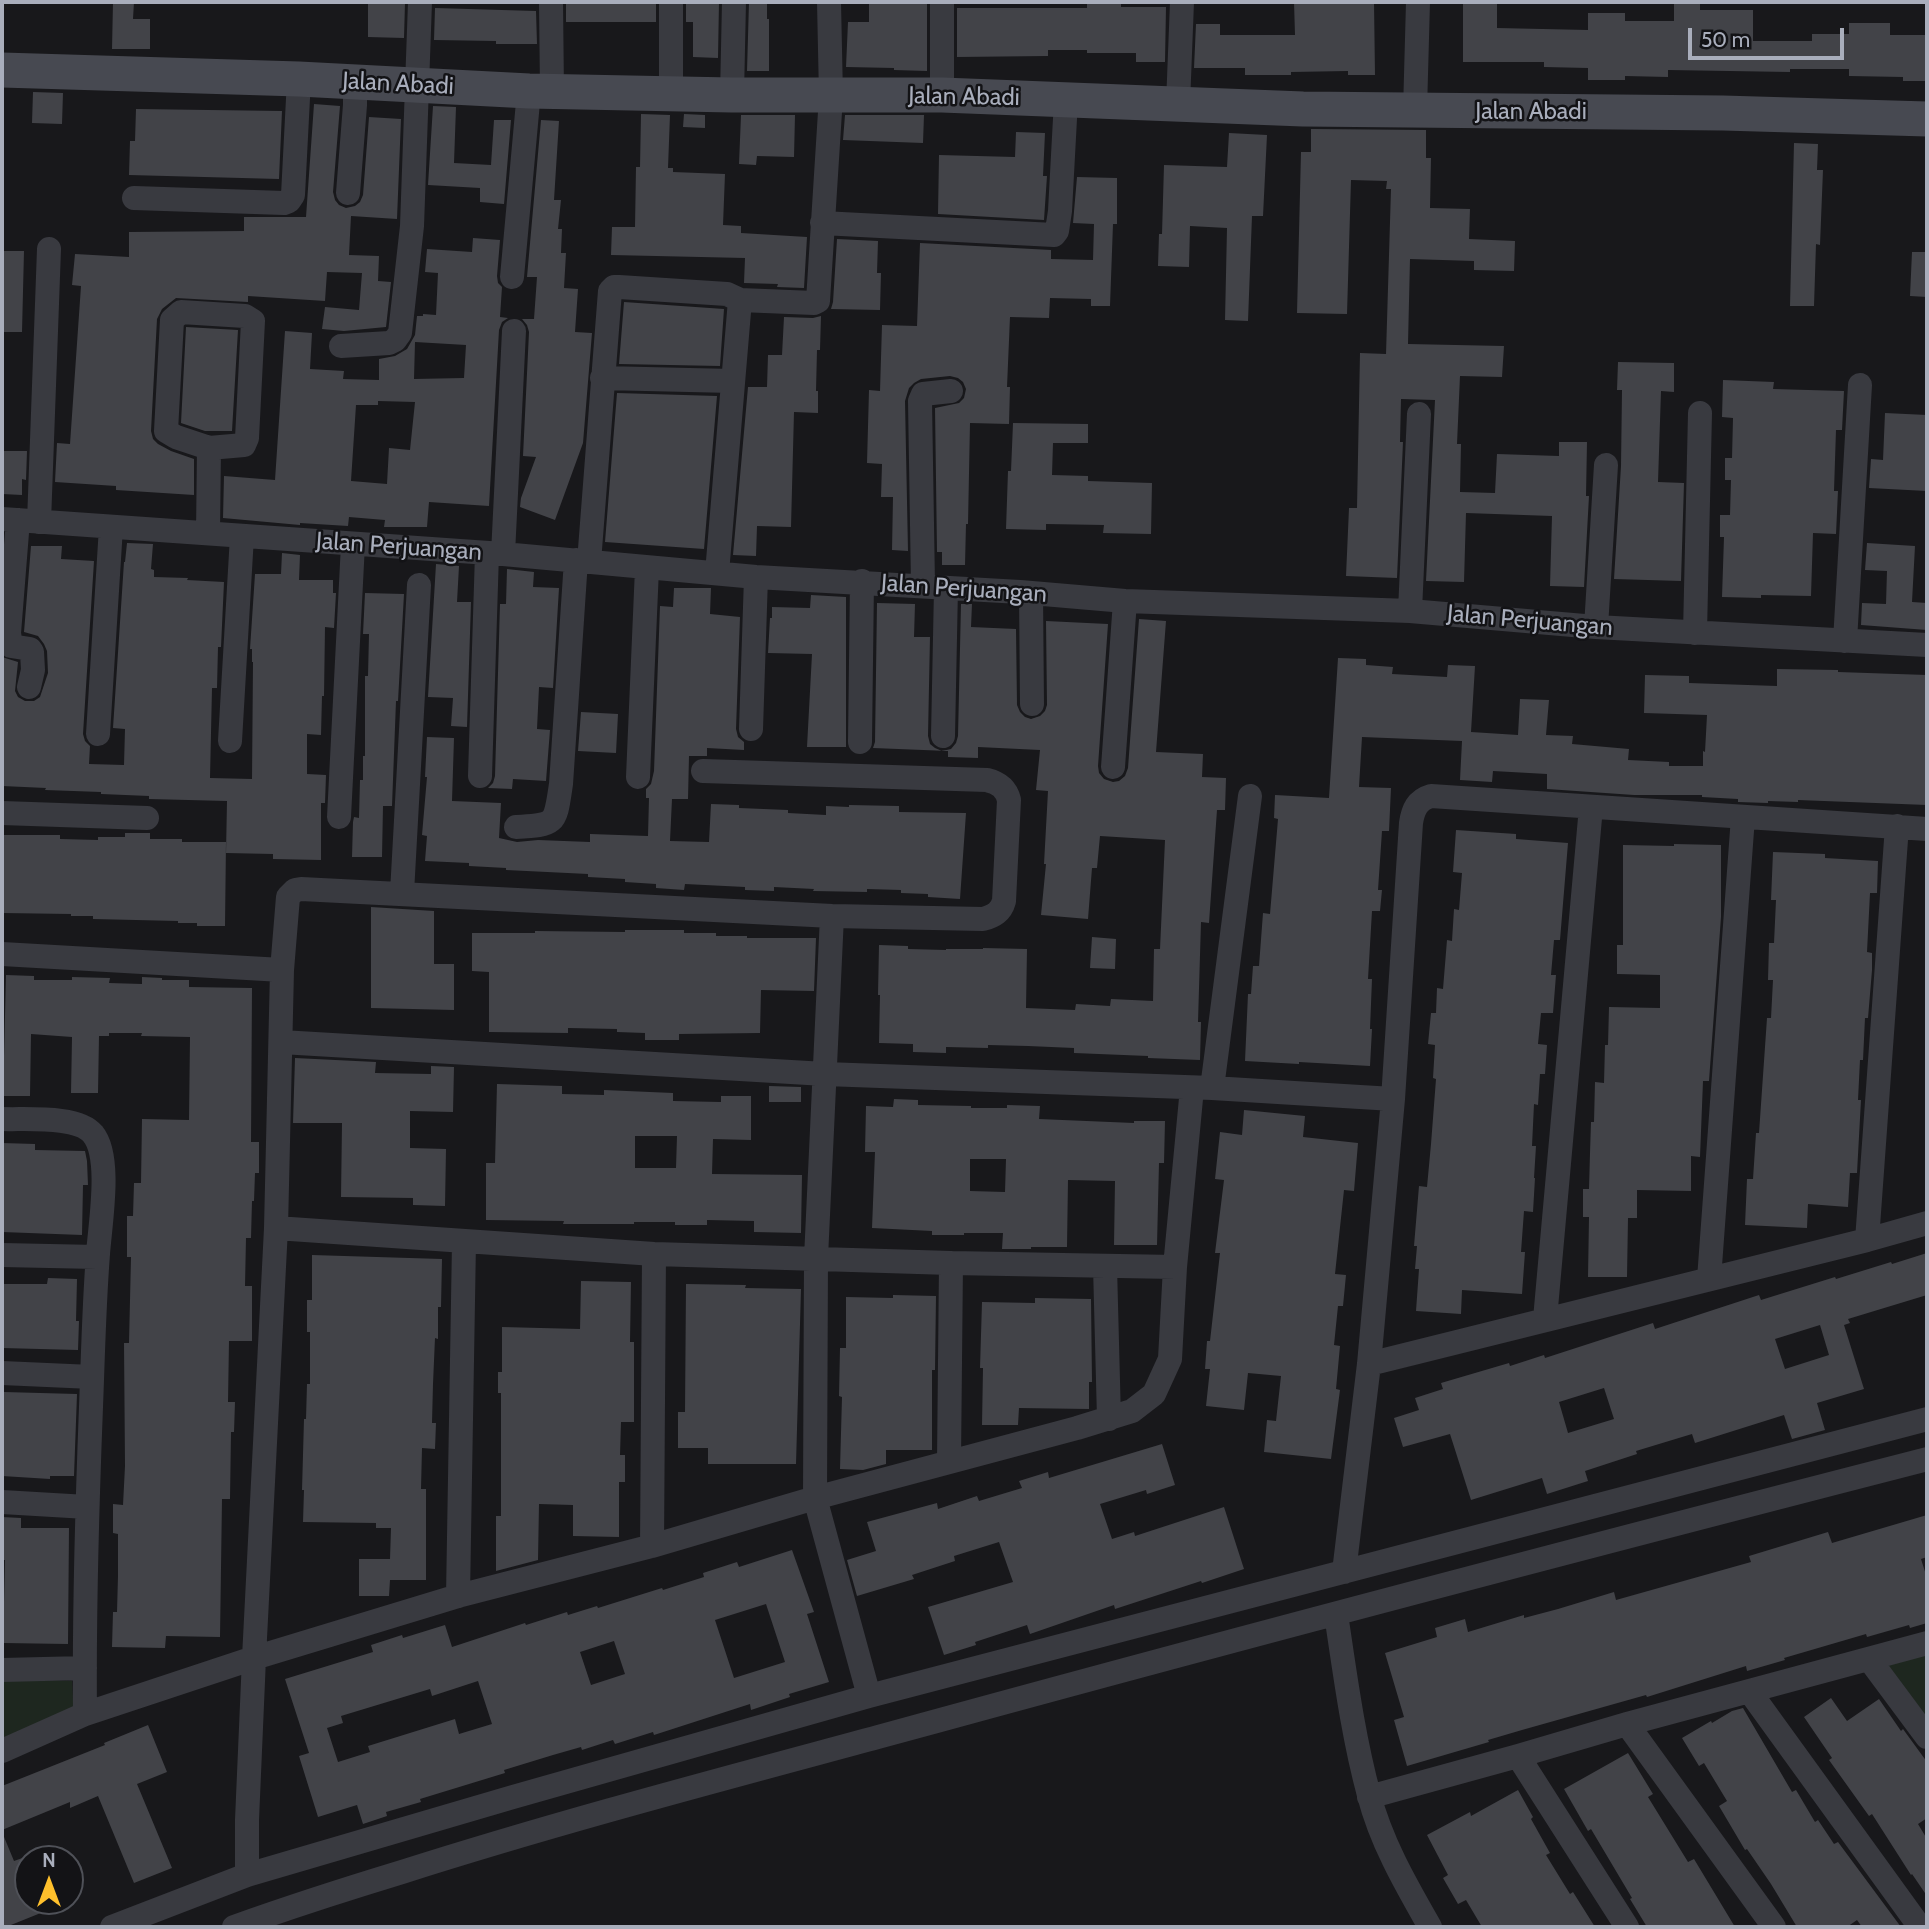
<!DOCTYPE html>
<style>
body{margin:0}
#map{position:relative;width:1929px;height:1929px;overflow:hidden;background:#18181b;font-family:Cabin,sans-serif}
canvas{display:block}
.frame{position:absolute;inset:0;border:4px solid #a9aebc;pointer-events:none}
.north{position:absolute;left:14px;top:1845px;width:70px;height:70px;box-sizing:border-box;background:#131316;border:2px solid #4f5158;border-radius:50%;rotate:0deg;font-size:19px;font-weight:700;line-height:28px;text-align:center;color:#a9aebc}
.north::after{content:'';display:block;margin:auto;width:24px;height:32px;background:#ffc02c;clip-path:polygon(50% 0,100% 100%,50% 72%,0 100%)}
.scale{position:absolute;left:1688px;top:28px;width:156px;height:32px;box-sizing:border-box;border:4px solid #a9aebc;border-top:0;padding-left:9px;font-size:21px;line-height:24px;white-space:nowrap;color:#a9aebc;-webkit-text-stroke:5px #131316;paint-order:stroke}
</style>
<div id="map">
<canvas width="1929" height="1929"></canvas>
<div class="frame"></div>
<div class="north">N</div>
<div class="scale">50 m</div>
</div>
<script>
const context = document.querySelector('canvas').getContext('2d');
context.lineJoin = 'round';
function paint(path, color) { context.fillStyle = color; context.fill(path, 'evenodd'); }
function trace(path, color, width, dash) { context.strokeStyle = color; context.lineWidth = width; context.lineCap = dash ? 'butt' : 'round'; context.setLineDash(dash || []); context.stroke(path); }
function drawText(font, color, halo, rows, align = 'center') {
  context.font = font + ' Cabin,sans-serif'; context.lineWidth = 5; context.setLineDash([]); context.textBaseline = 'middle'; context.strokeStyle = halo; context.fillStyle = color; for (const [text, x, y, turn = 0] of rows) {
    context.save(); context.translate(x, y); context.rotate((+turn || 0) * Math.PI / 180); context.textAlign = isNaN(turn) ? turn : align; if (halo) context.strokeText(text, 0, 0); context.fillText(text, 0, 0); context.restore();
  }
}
paint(new Path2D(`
 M1927,1645v87l-57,-73z
 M2,1679l70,2 2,36 -72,27z`), '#1e271f');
paint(new Path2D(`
 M113,2h21l-1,17h17v30h-38z
 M566,2h90v20h-90z
 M686,2h33l-1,56 -25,-1v-35h-7z
 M749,2h18v17h2v52h-22z
 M869,2l58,1v68l-33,-1v-2l-48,-1 2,-45h21z
 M1087,2h34v5h45l-1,55h-29v-9h-49v-3h-39v6l-91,1v-49h130z
 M1294,2h80l1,73h-27v-4l-57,1v3h-46v-7h-51l2,-44h24v11h75z
 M1463,2h34v26l91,2v-17h37v8h49v-19h26v8h53v31h59v-7h37v-11h41v12h37v46h-24v-4l-54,-1v-7h-59v3l-122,-2v7l-43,-1v4h-37v-12l-44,-1v-5h-81z
 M368,3h37l-1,35 -36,-1z
 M435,8l101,3 1,33h-41v-3l-62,-1z
 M33,92l30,1 -1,31 -30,-1z
 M314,104l26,2 -7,86 2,8 4,5 7,3 9,-2 5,-4 3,-7 6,-78 32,2 -4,100 -46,-3 -2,39 30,1 -1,25 13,1 -5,45 -42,4 -22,-2 3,-22 34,3 3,-37 -35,-1 -2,29 -77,-5v6l-72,-4 -14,11 -5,10 -6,112 2,8 5,5 13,7 23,8v36l-78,-5v-4l-61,-4 2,-39 13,1 11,-158 -9,-1 3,-31 54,3v-25l115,-1v-14h62z
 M433,106l23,1 -2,56 37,2 3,-45h17l-7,84 -24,-2v-14l-52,-3z
 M136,109l146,2 -3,68 -150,-4 1,-34h5z
 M641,114l29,1 -2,53h5v4l52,2 -2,51 18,1v7l66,4 -3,51 -27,-1 1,-3 -34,-1 1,-25 -134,-3 1,-28h23l1,-60h4z
 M684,114l21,1v13l-22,-1z
 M741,115h54l-1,42 -37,-1 -1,9 -17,-1z
 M845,115h79l-1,28 -80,-3z
 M541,120l18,1 -5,79h7l-3,29h4l-1,24h5l-2,35 14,1 -3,43 17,1 -9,110 -28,77 -35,-13 1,-9 15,-41 -13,-1 6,-124 -2,-7 -5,-6h12l3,-42h-10z
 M1311,129l115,1v28h5l-1,50 40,1 -1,30 46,2 -1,30 -40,-1v-9l-64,-2 -2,85 96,2 -2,31 -42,-1 -3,68h4l-1,48 35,1 2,-39 62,2v-14h28l-1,54h3l-5,91 -34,-1 2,-70 -86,-3 -2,69 -38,-1 9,-181 -34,-1 -1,43h3l-6,136 -51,-2 3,-68h8l3,-155 26,1 5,-165h-5l1,-8 -36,-1 -4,134 -50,-1 4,-161h10z
 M1016,132l29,1 -2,43h4l-3,44 -106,-6 1,-59 76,2z
 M1229,133l38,2 -4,81h-11l-4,105 -23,-1 2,-92 -37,-2 -1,41 -31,-1 1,-32h3l2,-69 63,2z
 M1794,143l24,1 -1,26h6l-3,75 -4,-1 -2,62h-24z
 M1077,177l40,1v46h-4l-3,82h-19v-7l-41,-1 -1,20 -39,-1 -3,70h3l-1,37 -39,-1 -2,101h-2l-1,41h-23v-13h-5l-2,-144 24,-5 5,-5 2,-9 -3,-7 -5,-4 -8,-2 -29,3 -7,4 -5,5 -4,13 3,150 -16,-1 1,-53h-12l1,-33 -15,-1 2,-73 11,1 2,-66 35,1 3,-83 131,7v9l42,1 1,-36 -21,-1z
 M473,238l27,2 -3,36 1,7 4,4 -2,30 8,1 -6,4 -3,8 -10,176 -60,-4 -2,25h-43l1,-7 -36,-3 -1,9 -48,-3v2l-77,-7 1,-42 51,4 10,-149 27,2 -2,36 34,2 -1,8 36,1v-21l16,-3 12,-7 8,-14 2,-19h6v-2l13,1 2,-42 -13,-1 2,-23 45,3zM415,342l51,3 -2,33 -50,1zM378,401l37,1 -5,48 -21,-2 -2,36 -36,-3 5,-76h22z
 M837,239l41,2 -1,32h4l-1,37 -49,-1 2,-7z
 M2,251h22l-2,81h-20z
 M1912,252h15v45l-17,-1z
 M624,302l100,7 -4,57 -101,-2z
 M821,316l-1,34h-3l-1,41h2v22l-24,-1 -3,115 -34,-1 -1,30 -23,-1 15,-168h19l1,-32h14l2,-38 29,1z
 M186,327l52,3 -6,101h-27l-24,-8z
 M1618,362l56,1v29l-13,-1 -3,91 26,1 -3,98 -67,-2 7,-113 1,-76h-5z
 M1723,380l51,2 -1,7 71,2 -2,39h-6l-2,61h4l-2,43 -23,-1 -2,63 -50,-1v3l-39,-1 2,-60h-4v-22h10l1,-35h-6v-22h7l1,-40 -11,-1z
 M617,393l100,3 -13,153 -99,-7z
 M1885,413l42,2v76l-58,-3 2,-29 12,1z
 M1013,423l75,1v19h-35l-1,32 36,1v5l64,2 -1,51 -48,-1 1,-8 -58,-1v6l-40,-1 2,-58h3z
 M2,451h25l-1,29 -4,-1v16l-20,-1z
 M127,543l26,1 -2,25 3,1v7l34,1 -1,2 37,2 -3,65h-3l-1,41h-5l-2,90 42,1 1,-117h-1v-13h-2l5,-75h26l1,-21 18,2 -1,25h34v13h3l-2,35 -9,-1 -1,69h-2l-1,39 -14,-1v40l19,1 -1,28h-4v57l-48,-1v-5l-47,-1 1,-52 -78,-2v-3l-48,-2v-2l-56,-2 1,-2 -44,-2v-129l16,5 -3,29 3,6 7,4h9l6,-4 8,-24 -1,-22 -3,-7 -6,-8 -14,-4 7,-86h31l-1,13 33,2 -11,173 2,7 5,5 -1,18 35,1 1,-36 -12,-1 11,-166h1z
 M1867,543l48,3 -3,56 15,1v27l-66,-5 1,-22 24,1 1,-33 -22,-1z
 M436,564l23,2 -2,36h14l-4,125 -16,-1 2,-28 -25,-1z
 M507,569l27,3 -1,15 26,1 -6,100 -14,-1 -2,42 13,1 -4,51 -33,-2 -1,10 -24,-1 5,-5 2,-7 5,-172h6z
 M674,588h37l-1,26 30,3 -4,112 2,8 6,5v8l-37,-2v8h-18l-1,43h-16l-2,42 39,1 2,-38 28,1v3l49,2v3l38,2v-9l23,1v-2l50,1v6l67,1 -6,86 -32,-2v-3l-27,-1v-3l-34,-1v3l-54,-1 1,-2 -40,-2v4l-29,-1v-3l-60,-3 -1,6 -28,-2v-4l-31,-2v-3l-37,-2v-3l-82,-4v-2l-37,-2v-3l-44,-2 2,-25 -5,-1 5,-58h-2l2,-40 27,1 -2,63 49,2 -2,35 18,4 21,-2 52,2v-8l58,2 1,-38h-3v-9l5,-5 3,-13 6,-165 13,1z
 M365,593l39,1 -6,107h-2l-4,105h-9l-1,51h-30l1,-35 1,-5 5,1 1,-38h3v-24h2v-80h3l1,-42h-6z
 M811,595l35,2v150h-39l5,-93 -44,-1 2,-35h2v-11l38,1z
 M877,603l38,1 -1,33h16l-2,99 2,8 5,4 7,3 9,-2 5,-6 2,-7 3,-132h11l-1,23 45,2 1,76 3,7 5,5 6,2 9,-3 5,-5 2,-6 -1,-84 62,3 -10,142 1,7 5,6 9,3 6,-1 6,-5 3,-8 11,-149 27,2 -10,131 47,2 -1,23 24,1 -1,32h-8l-8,113 -8,-1 -3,100h3l-1,38 -52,-2v-2l-74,-3v-5l-46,-2 -40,-1v3l-42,-1v6l-33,-1v-8l-34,-1 1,-48h-2l1,-50 29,1v3l38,1v-1h37v-1l44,1 -1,59 49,2 1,-6 34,2 1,-7 42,2 1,-52h6l5,-109 -65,-4 -3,32h-5l-4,51 -47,-4 5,-51h-2l4,-73 -12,-1 4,-40 -62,-3v11l-30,-1v-6l-75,-3 2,-6z
 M1338,658l28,1v6l27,2 -1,7 55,3 1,-12 27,1 -4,66 47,3 2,-36 29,1 -3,35 27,1 -1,8 57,5 -1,11 41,2v4h34v-15l2,1 2,-37 -63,-2 1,-38 44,1v7l88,3v-17l61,1v2l89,3v130l-129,-5v2l-30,-1v2l-30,-1v-3l-36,-2v-2h-68l-87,-6v-15l-54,-3 -1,11 -32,-2 2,-39 -100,-4 -3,50 32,1 -2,43h-7l-4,59h4l-2,21h-8l-4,68h4l-2,50h2l-2,37 -71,-4v2l-54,-3 3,-67h3l2,-28h6l4,-53 7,1 8,-95 -4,-1 1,-23 54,3z
 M581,712l37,2 -2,39 -38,-2z
 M1456,830l60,4v5l52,4 -8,97h-6l-3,35h5l-3,38h-12l-3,31 9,1 -2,29h-5l-2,31 -4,-1 -2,42h4l-2,32h1l-2,34 -9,-1 -3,41h4l-3,42 -60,-4 -1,24 -45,-3 3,-42h-4l2,-23h-3l5,-60 8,1 4,-43 5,-65 -3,-1 2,-33 -7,-1 3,-31h5l1,-25 6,1 4,-49 5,1 2,-32 5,1 3,-37 -9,-1z
 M125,833h25v6h32v3h44l-1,84h-28v-3h-19v-2l-85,-2v-3h-22v-2l-69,-1v-78h58v4l38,1v-3h27z
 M1674,844l47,1v72l-12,164h-6l-3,76 -9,-1v35l-54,-1v28h-9l-1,59h-39l1,-60h-6v-28h6l1,-36 1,-31h3l1,-40 9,1 1,-38h3l1,-38 51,1v-33l-43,-1v-29h6v-100l51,1z
 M1773,852l52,2v4l53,3 -1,32h-7l-3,59 5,1v17l-4,48h-3l-2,42h-3l-2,40h3l-4,73h-7l-2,34 -40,-3 -1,24 -62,-3 2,-46h6l3,-46h3l8,-115h4l2,-38h-5l1,-37h5l2,-43h-5z
 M371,907l63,4v53h20v46l-83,-2z
 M625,930h59v3h32v3h31v2h69l-2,53 -53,-1 -1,43 -81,1v6h-34v-7l-28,-1v-3l-49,-1v5l-79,-1v-60l-17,-1v-38h63v-2l90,1z
 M1092,937l24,2 -1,30 -25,-1z
 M6,975l28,1v4h38v-3l38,1 -1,5 33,1v-7l20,1v2h27v7l63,1 -1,154h8v31h-4l-1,28h-2l-1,37h-5l-1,48h7v55h-23l-1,61h7l-1,30h-3l-1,67h-8l-2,138 -54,-1 -1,12 -53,-1 1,-35h4l1,-36v-42l-5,-1v-29l10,1 2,-39 -1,-123h5l2,-86h-4v-41h6l1,-33h7l1,-64 47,1 1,-83 -49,-1 1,-3h-33v3h-10l-1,57h-27l1,-56 -41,-3 -1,62h-27z
 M295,1058l81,4 -1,11 56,1v-8l23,1 -1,45 -43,-1v37l36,1 -1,57 -32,-1v-7l-72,-1 1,-74h-49z
 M497,1084l65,2v8l42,1v-5l69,3v8l48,1v-6h30v44l-38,-1 -1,35 90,1 -1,58 -47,-1v-11l-47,-1v5h-32v-3h-41v2h-71l1,-3 -78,-1v-57h9zM635,1136h42l-1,32h-41z
 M769,1086l32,1v15h-32z
 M894,1099l24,1v5l53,1v2h36v-3l33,1 -1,13 95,4v-2h31l-1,42h-5l-2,82h-43l1,-64 -47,-1 -1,67h-36v2h-29l1,-16h-39v2h-32v-4l-60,-3 3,-76h-10l1,-46 27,1zM970,1159h36l-1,33 -35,-1z
 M1244,1110l61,6 -2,21 55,6 -4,48 -10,-1 -9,84 11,1 -3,31h-5l-4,39 6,1 -4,43 4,1 -9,69 -67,-7 3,-32 9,1 5,-45 -33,-3 -4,37 -38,-4 4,-37h-5l2,-28h3l10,-88h-5l9,-73 -9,-1 5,-47 22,3z
 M2,1143l33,1v6l50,1 2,10 1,24h-5l-1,50 -80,-3z
 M1927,1253v42l-79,24 2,4 -6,2 20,64 -47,14 8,27 -33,9 -8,-24 -89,28 -3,-9 -56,17 1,3 -52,17 3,10 -41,13 -5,-16 -71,22 -21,-66 -47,13 -9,-29 25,-8 -4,-12 28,-9 -2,-6 68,-20 1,3 34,-11 1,3 108,-35 2,6 104,-34 2,5 74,-23 1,2 55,-17 1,2zM1820,1325l9,30 -44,14 -10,-30zM1604,1388l10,31 -46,14 -9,-31z
 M312,1255l130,4 -1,48h-3v32l-3,-1 -2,46 -1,39h4l-1,26 -13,-1 -1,41h5v91h-36l-1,16h-30v-37h31l1,-31h-15v-5l-73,-1 1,-32h-2l2,-71h2l1,-35h3v-52h-3v-32h5z
 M48,1278l29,1 -1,42h3l-1,29 -76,-2v-64h45z
 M581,1281l50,1 -1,60h4v80h-13l-1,33h5v27h-6v55l-46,-1v-31l-34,-1 -1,56 -42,11v-55h5v-123h-3v-21h4v-45l78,2z
 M686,1284l60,1 -1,3 56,1 -5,175h-88v-16h-30v-36h7z
 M893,1295l43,1 -1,74h-3v80h-46v14l-23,6 -23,-1 2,-72 -3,-1 1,-48h6v-51l47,1z
 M1035,1298l56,1 1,83h-3v27l-70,-1 -1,17h-36l1,-57h-3l2,-66 53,1z
 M4,1392l73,2 -3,82h-24v3l-48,-3z
 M1162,1444l13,41 -28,9 -1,-4 -46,14 12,35 22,-7 1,4 89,-29 20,62 -42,14 -1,-2 -86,28 -1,-4 -84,29 -3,-9 -52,17 1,3 -32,10 -16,-48 85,-25 -14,-40 -45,14 1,5 -43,14 2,4 -57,17 -10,-36 29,-9 -9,-29 70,-19 1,6 39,-13 2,5 43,-13 -3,-7 29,-9 1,6z
 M1927,1515v42l-6,2 6,19v45l-17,5 -1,-3 -42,12 -1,-3 -82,24 1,2 -38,11 -1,-5 -99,31 -1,-2 -124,35 -34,10 1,2 -82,24 -13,-46 10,-3 -19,-64 52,-16 -2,-9 30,-9 3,13 56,-17v3l34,-9 56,-17 2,8 135,-38 -2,-6 79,-24 4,11z
 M2,1517l19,1v10h48l-1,116 -65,-1 2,-83h-3z
 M792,1550l22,62 -7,2 22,68 -40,12 1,3 -39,13 -1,-6 -96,31 -1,-3 -38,12 -2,-4 -31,10 -1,-3 -28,8 -49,15 1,3 -85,26 1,3 -35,10 1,4 -24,8 -6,-19 -39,12 -19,-61 10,-3 -24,-74 88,-27 -2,-7 31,-10 1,3 42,-13 7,22 73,-24 1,2 41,-13 1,3 29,-9 1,2 64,-20 1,2 41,-13 -1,-4 34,-11 2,5zM766,1604l19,58 -51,16 -19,-58zM614,1641l11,33 -34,11 -11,-33zM478,1681l14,43 -33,10 -4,-15 -87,27 2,6 -32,10 -11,-34 16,-5 -2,-7 89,-27 2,7z
 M1831,1698l16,23 32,-22 22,32 2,-2 24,33v56l-9,6 9,15v57l-15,-22 -1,1 -39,-61 -3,2 -40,-56 3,-2 -28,-41z
 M1743,1708l49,84 4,-2 19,32 3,-2 16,24 4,-2 63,85h-39l-5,-7 -10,7h-50l-26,-43 -24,-35 -2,1 -26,-44 8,-5 -23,-38 -5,3 -17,-28 29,-17 1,2 20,-12z
 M148,1725l19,47 -30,12 35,84 -38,15 -36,-87 -28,12v-6l-68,28v-44l103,-41 -1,-2z
 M1628,1753l25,41 -5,3 40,65 6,-3 41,68h-88l-17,-28 2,-1 -41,-69 -3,2 -24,-42z
 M1518,1790l15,27 -2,2 19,34 -4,2 24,39 3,-2 22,35h-113l-16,-27 -8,4 -15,-26 5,-3 -21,-40 43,-23 1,4z
 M2,1832l12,29 14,-5v45l40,1 -62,25h-4z`), '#424348');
trace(new Path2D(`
 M551,2l1,89
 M942,2v93
 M671,94v-92
 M732,95l2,-93
 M1178,104l4,-102
 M1415,111l3,-109
 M348,193l7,-88v-22
 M134,198l150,5 5,-2 4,-6 6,-116
 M822,223l232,12 3,-4 3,-20 6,-111
 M512,277l17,-186
 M181,312l64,4 8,5 -6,117 -3,7 -35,3 -33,-11 -10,-6 6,-111z
 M341,346l48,-3 6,-3 5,-7 12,-107 8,-224
 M602,378l131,3
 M2,519l501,35 253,23 264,15 105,9 285,10 186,16 331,18
 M18,520l-9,113 2,13 19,3 2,3 1,18 -4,17
 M39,522l10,-273
 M208,533l1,-85
 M503,554l11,-223
 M589,562l21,-271 4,-4h5l108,7 13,6 74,3 4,-2 13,-205 -2,-94
 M717,573l23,-273
 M923,585l-3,-184 3,-7 28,-3
 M1031,593l1,111
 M1410,611l9,-197
 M1596,627l10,-162
 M1695,633l5,-220
 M1845,641l15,-256
 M751,729l5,-152
 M98,734l13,-207
 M943,736l3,-148
 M230,741l12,-205
 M860,742l2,-161
 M1113,767l12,-166
 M480,776l7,-223
 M638,777l9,-209
 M2,813l145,5
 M339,817l14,-273
 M516,827c41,-2 39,-3 45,-43l15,-224
 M402,893l17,-308
 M832,916l-16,342 -1,240 54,198
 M2,954l280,16
 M281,1042l544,32 387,14 181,11
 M1212,1088l38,-292
 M2,1119c23,1 76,-4 91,15 19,23 7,90 5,120 -4,51 -5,102 -7,153 -4,102 -7,205 -6,307
 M276,1228l378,26 297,9
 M1867,1240l30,-414
 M2,1255l95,2
 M1105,1266l4,153
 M1709,1279l34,-462
 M1545,1319l46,-512
 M1369,1364l498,-124 60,-17
 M2,1373l90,4
 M949,1461l2,-198 224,4
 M2,1502l85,5
 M652,1546l2,-292
 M1344,1572l25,-208 24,-265 18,-276c2,-13 6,-23 20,-27l496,33
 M458,1596l6,-354
 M1336,1614c9,60 17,122 33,181 12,47 37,90 61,132
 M1869,1659l58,78
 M2,1670l83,-2
 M1750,1692l170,235
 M1627,1724l147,203
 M2,1751l83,-37 169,-56 204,-62 194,-50 163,-48 262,-70 55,-17 22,-17 16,-35 5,-92 17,-179
 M1518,1756l109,171
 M1369,1797l149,-41 109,-32 300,-81
 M247,1875v-55l7,-162 22,-430 6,-258 6,-73 7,-7 6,-1 531,27 151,3c11,-3 18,-7 21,-18l5,-101c-3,-12 -10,-17 -22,-20l-284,-9
 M112,1927l135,-52 266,-78 356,-101 1058,-277
 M234,1927c56,-20 112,-38 168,-55 157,-50 317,-92 476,-135 349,-96 699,-188 1049,-278`), '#393a40', 24);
trace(new Path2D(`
 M2,70l297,9 230,12 203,4h210l361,14 420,4 204,6`), '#474951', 35);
drawText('24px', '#a9aebc', '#131316', [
 ["Jalan Abadi",398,84,3],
 ["Jalan Abadi",964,97,1],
 ["Jalan Abadi",1531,112],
 ["Jalan Perjuangan",399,547,4],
 ["Jalan Perjuangan",964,589,4],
 ["Jalan Perjuangan",1530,621,5]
]);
</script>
